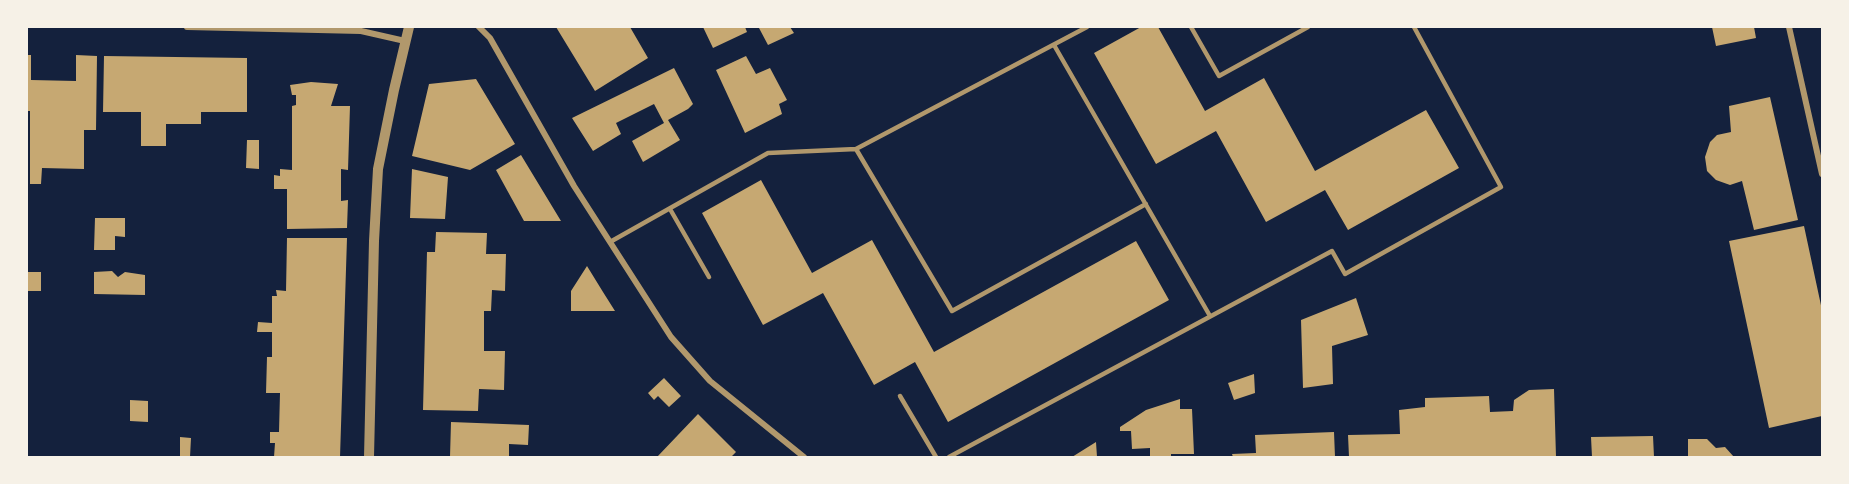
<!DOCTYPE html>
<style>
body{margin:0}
#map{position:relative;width:1849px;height:484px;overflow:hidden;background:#14213d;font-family:Bitter,serif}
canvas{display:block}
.frame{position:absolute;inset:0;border:28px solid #f6f1e7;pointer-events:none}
</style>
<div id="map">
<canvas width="1849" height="484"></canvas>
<div class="frame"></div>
</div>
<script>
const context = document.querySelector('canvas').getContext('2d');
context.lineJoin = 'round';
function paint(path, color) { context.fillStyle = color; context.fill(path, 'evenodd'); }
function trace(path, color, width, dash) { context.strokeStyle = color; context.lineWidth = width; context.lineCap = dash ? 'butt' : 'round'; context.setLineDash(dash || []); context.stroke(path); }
paint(new Path2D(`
 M556,27h74l18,31 -53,33z
 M703,27h42l2,5 -34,16z
 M761,27h29l4,6 -26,12 -9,-17z
 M1141,27h17l47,84 59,-33 51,93 111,-61 33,58 -111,62 -23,-40 -59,32 -50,-91 -60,33 -62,-111z
 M1712,27h42l2,11 -40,8z
 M27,55h4v25l45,1v-26l21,1 -1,74h-12v39l-42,-1 -1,16h-11v-73h-3z
 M104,56l143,2v54h-46v12h-35v22h-25v-34h-38z
 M746,56l10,18 14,-6 17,32 -8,4 3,10 -37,19 -29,-63z
 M674,68l19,36 -5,5 -20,11 12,20 -37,22 -11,-21 32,-18 -10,-19 -38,19 5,11 -28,17 -21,-33z
 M476,79l39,65 -45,26 -58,-14 17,-72z
 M311,82l27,2 -7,22h19l-2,64 -7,-1v32l7,-1 -1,28 -60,1v-40h-13v-14l6,1v-7l12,1v-64l4,-1v-10h-4l-2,-10z
 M1770,97l28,123 -44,10 -12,-49 -12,4 -14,-5 -9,-9 -2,-14 5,-15 7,-7 14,-3 -2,-26z
 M247,140h12v29l-13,-1z
 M521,155l40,66h-37l-28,-51z
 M412,169l36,8 -3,42 -35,-1z
 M761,180l51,93 60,-33 62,112 202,-111 33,59 -221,122 -33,-60 -41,23 -51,-92 -60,32 -61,-112z
 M95,218h30v19l-10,-1v14h-21z
 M1804,226l18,84v106l-53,12 -40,-187z
 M436,232l51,1 -1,21h20l-1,37 -13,-1 -1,21h-7v40h21l-1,39 -25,-1 -1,22 -55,-1 4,-158h8z
 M287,238h60l-7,219h-66l1,-14h-5v-11h9l1,-39h-14l1,-36h5v-25h-15l1,-10 14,1v-27h5l-1,-6 10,1z
 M587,266l16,26 12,19h-44v-20z
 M112,271l6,6 7,-5 20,3v20l-51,-1v-22z
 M28,272h13v19h-13z
 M1356,298l12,37 -36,11 1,38 -30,4 -2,-68z
 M1254,374l1,19 -21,7 -6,-17z
 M664,378l17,18 -12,11 -11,-11 -4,4 -6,-7z
 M1554,389l2,68h-207l-1,-22 52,-1 -1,-24 26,-3v-9l64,-2 1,16 23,-1 1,-11 15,-10z
 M1180,399v10h12l2,45h-23v3h-21v-9l-18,1 -1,-18h-11v-4l26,-17z
 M130,400l18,1v21l-18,-1z
 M698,414l38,38 -5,5h-74z
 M451,422l78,3 -1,20 -19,-1v13h-59z
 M1334,432l1,25h-102l-1,-3 24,-1 -1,-18z
 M1653,436l1,21h-62l-1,-20z
 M180,437l11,1 -1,19h-10z
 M1688,439h19l9,9 9,-1 9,10h-46z
 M1096,442l1,15h-25z`), '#c6a872');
trace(new Path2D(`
 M1191,27l28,49 89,-49
 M1054,45l156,271
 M856,149l96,162 194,-107
 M670,209l39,68
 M610,242l158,-89 88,-4 231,-122
 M900,396l36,61
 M949,457l383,-206 13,23 156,-87 -87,-160`), '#b1986c', 4.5);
trace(new Path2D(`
 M187,27l174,4 44,10
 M479,27l11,11 84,148 97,151 39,44 94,76
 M1789,27l33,147`), '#b1986c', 6);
trace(new Path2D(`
 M369,457l5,-216 4,-72 16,-79 15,-63`), '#b1986c', 10);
</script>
